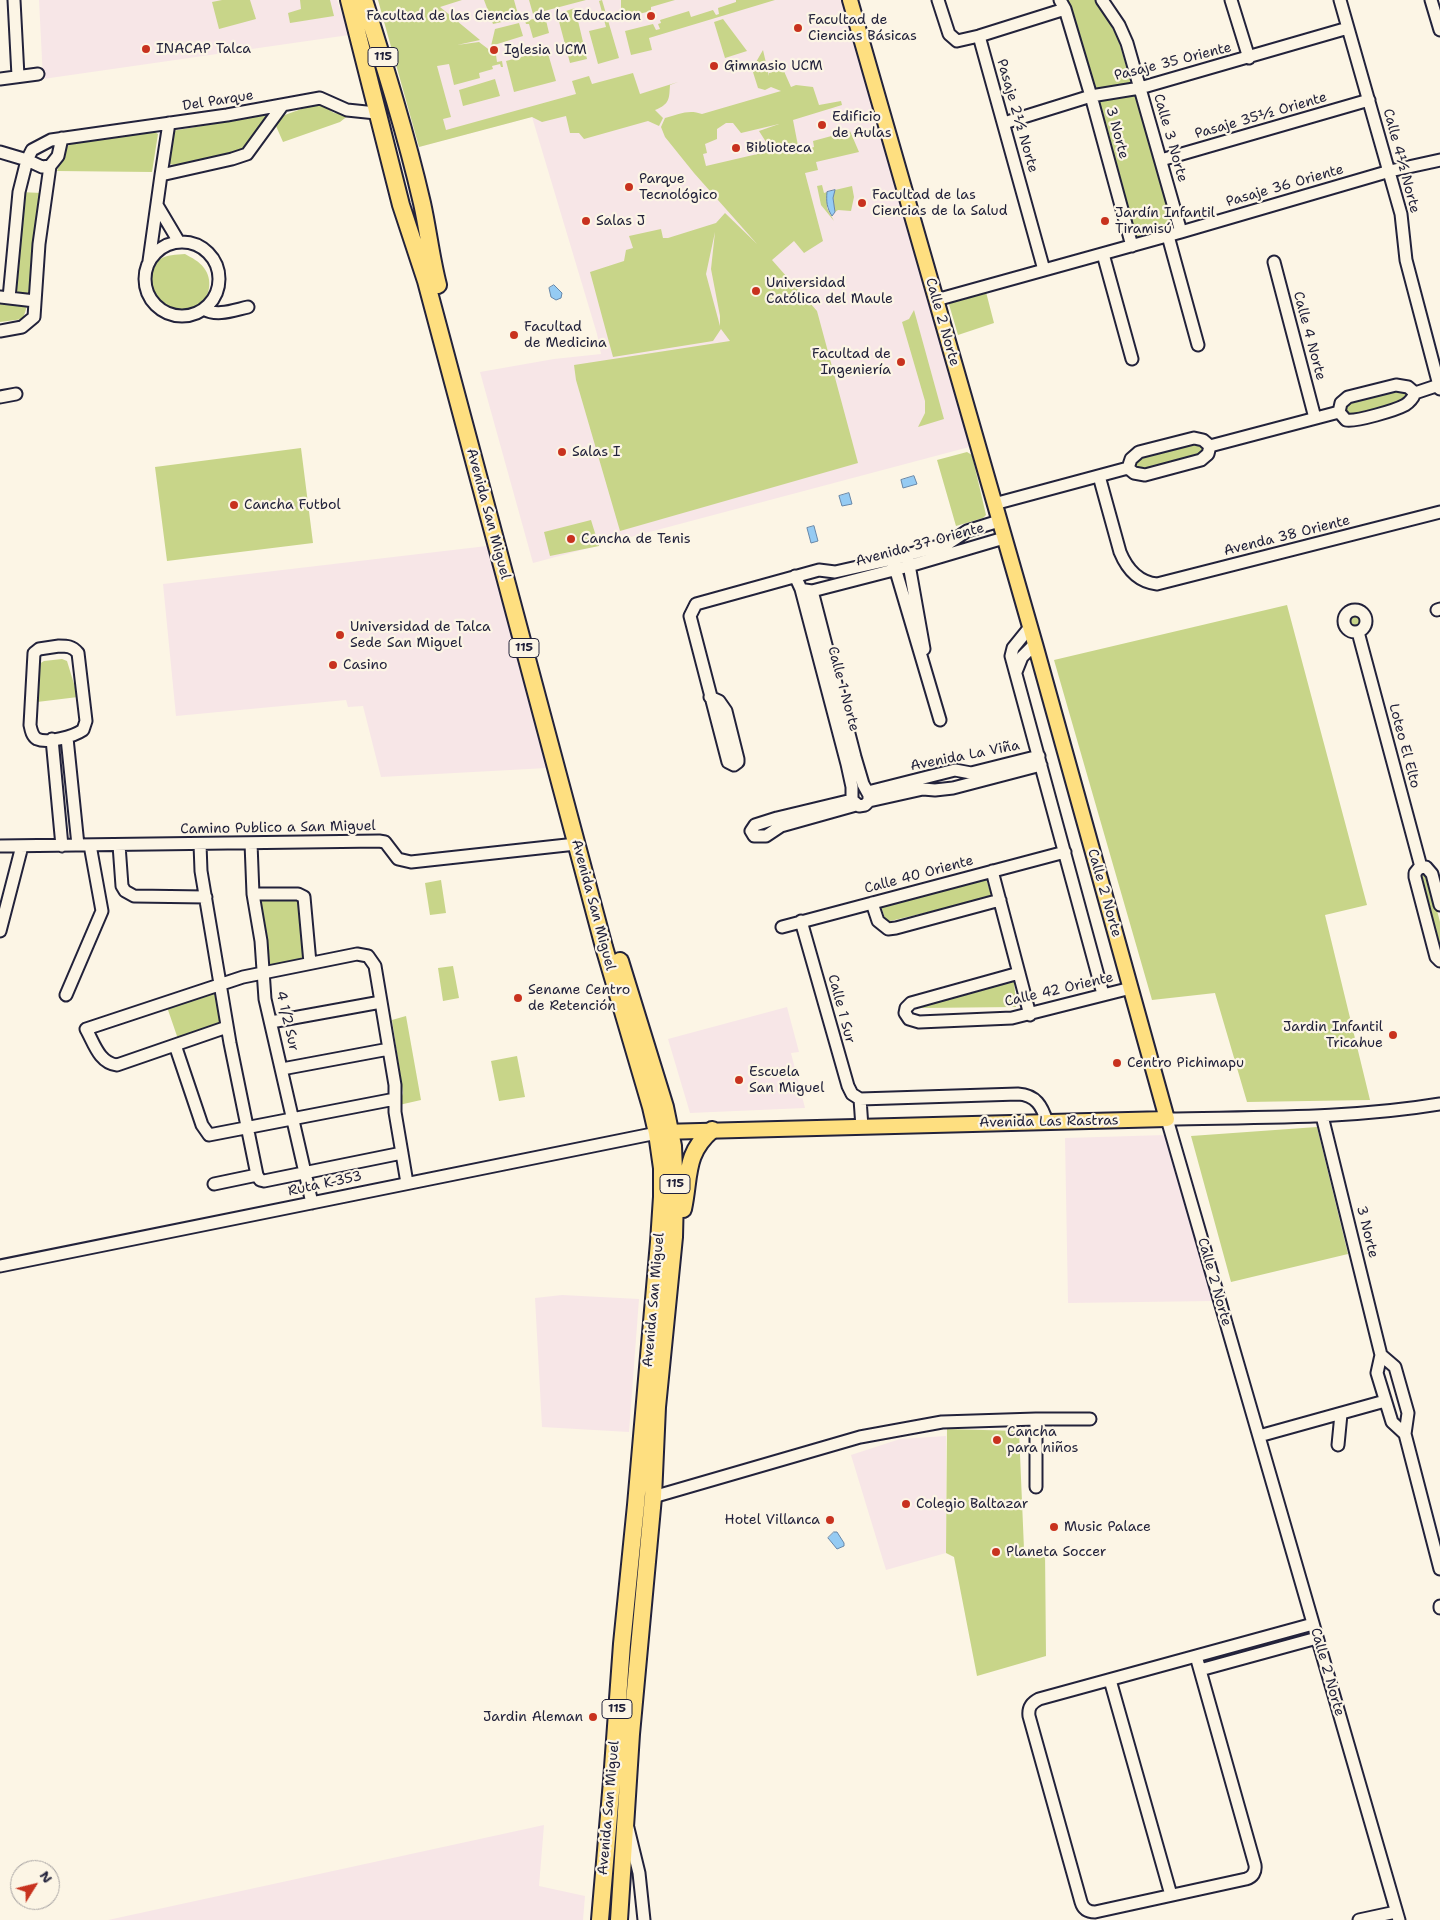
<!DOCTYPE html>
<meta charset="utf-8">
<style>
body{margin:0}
#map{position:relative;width:1440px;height:1920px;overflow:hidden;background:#fcf5e5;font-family:"Shantell Sans",sans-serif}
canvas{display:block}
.north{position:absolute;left:10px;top:1860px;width:50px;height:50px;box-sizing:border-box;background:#fcf5e5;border:1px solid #a5a1a1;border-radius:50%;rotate:54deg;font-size:14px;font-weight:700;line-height:20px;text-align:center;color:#22223b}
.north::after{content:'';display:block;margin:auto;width:18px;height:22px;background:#c8321e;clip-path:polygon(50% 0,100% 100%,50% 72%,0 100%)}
</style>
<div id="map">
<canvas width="1440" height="1920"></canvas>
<div class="north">N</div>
</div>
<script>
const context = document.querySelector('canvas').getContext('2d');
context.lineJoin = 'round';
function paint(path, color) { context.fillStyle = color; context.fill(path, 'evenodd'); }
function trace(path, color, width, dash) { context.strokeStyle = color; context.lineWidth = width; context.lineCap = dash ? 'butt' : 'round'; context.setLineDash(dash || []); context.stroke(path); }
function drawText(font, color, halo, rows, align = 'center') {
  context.font = font + ' "Shantell Sans",sans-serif'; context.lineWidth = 4.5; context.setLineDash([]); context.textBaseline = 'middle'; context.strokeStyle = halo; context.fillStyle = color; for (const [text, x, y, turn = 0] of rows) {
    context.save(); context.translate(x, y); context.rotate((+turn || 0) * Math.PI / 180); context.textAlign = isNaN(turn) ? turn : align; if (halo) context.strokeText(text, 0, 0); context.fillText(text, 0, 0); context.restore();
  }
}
paint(new Path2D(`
 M39,0h298l12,35 -306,44z
 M378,0h465l130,446 -440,117 -53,-191 74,-13 47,-5 -4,-20 -65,-217 -113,30z
 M487,546l60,222 -166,9 -18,-71 -15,1 -2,-7 -170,16 -13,-132z
 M787,1007l12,45 -8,1 14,55 -115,5 -22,-74z
 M1166,1135l47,166 -145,2 -3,-165z
 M562,1295l77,4 -10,133 -87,-5 -7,-129z
 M946,1436v117l-60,17 -35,-115 49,-16z
 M544,1825l-5,61 46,10 -2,24h-475z`), '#f7e6e7');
paint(new Path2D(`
 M222,0h28l6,19 -37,10 -7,-27z
 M300,0h30l4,16 -44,7 -2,-10 13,-4z
 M378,0h84l-22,7 40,33 -23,5 22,-3 17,13 1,7 5,-1 1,6h-2l-1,-3 -8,2 1,3 -14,4 1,5 -26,7 -5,-21 -12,2 14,51 -8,2 3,11 130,-36 -4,-13 17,-5 3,8 41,-11 7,21 38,-12 -8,3c-1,14 0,19 -15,25l8,8 -4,8 -11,-5 -64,18 -5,-6h-9l-4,-17 -24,6 -10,-5 -113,30z
 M484,0h30l5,18 -26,6z
 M529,0h57l-53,14z
 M602,0l17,58 -21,6 -9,-33 17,-4 -7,-26z
 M621,0h54l-24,7v4l-33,8 3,-9z
 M736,0h39l-126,38 3,12 -21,5 -6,-24 28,-7 3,6 4,-1 -2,-5 3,-1 -1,-3 29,-9 2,6 22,-7 3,5 3,-1 -1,-6 18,-6z
 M1065,0h32l21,39 57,188 -41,13z
 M575,8l12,51 -17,4 -13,-49z
 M545,16l4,17 -16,5 -4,-14h-3l-1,-3z
 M723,19l24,32 -22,7 -11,-36z
 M519,23l4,13 -32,10 4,-17z
 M547,50l9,31 -42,11 -8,-31z
 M763,50l6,26v-3l14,-4 8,18 5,-2 17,2 6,18 22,-4 1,4 -49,15 6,31 15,-4 -1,-6 37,-10 9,21 -43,10 2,8 -13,3 18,68 -19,12 -10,-12 -22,19 45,51 41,152 -238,68 -44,-151 -2,-15 156,-24 -9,-12 -8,12 -100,16 -23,-85 34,-11 2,-11 7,-2 -4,-12 32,-7 2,9h5l48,-15 9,-10 32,31 -63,-71 -29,-36 -4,-10 4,-9c14,-4 24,-9 37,-4l79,-23 -10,-4 -6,3 -7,-2 -6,-19zM726,123h7l8,10 38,-9 -20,7 7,11v10l-60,14 -3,-12 4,-1 -2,-9 12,-5v-10zM715,232l-4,37 9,47v10l-14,-52z
 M495,79l5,17 -37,10 -4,-16z
 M318,103l16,10 15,2 -9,7 -57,20 -7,-16 6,-10z
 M265,115l1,7 -20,26 -7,6 -65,11 -5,-1 3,-33z
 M153,131l5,3 -6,38 -95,-1 8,-22 5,-5z
 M822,185l2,8 3,-1v16l7,13 -13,-16 -4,-19z
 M852,186l2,11 -3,14 -13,-1 -3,2 -2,-14 2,-8z
 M19,192l23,1 -11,102h-17z
 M185,254c7,4 14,7 19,14 9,11 6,30 -5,38 -4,3 -9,7 -13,8 -26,8 -44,-22 -33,-44 2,-3 4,-8 6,-10 8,-6 17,-5 26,-6z
 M986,292l8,31 -36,12 -10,-34z
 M0,304l27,2 -4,13 -23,3z
 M914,310l30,109 -26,8 7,-14v-12l-23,-79 7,-3z
 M1396,385l18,11 -59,25 -16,-13 2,-5z
 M1200,438l8,16 -63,21 -17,-12 3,-4z
 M301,448l12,95 -146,18 -12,-94z
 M967,452l5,3 14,60 -3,3 -27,8 -19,-66z
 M591,520l8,26 -49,10 -6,-24z
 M1287,605l80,300 -42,10 45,185 -123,2 -32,-109 -63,7 -98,-340z
 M1349 621a6 6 0 1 1 12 0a6 6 0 1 1-12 0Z
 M62,659l5,2 11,36 -41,5 2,-38 5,-3z
 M1423,872l5,3 12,47v32l-20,-79z
 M986,879l6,18 -106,25 -5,-16z
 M441,880l5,33 -16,2 -5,-32z
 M263,897l30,1 7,4 4,57 -30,7 -4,-2 -9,-64z
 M453,966l6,32 -16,3 -5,-33z
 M1014,980l2,27 -98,1z
 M210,991l7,3 4,25 -2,5 -41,15 -11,-32z
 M406,1016l15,84 -22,5 4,-12 -11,-73z
 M517,1056l8,41 -26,4 -8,-40z
 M1317,1127l31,127 -117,28 -40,-146z
 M947,1429l72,2 5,118 21,1 1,106 -69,20 -23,-119 -8,-4z`), '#c8d589');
const water = new Path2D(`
 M835,190l-2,8 2,14 -3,4c-5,-8 -6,-14 -5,-24z
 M554,285l8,8 -1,5 -5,2 -5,-3 -2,-9z
 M914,476l3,8 -14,4 -2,-8z
 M849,493l3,11 -10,2 -3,-10z
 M814,526l4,15 -7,2 -4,-15z
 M834,1532h3l7,11v3l-7,3 -9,-11z`);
paint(water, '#95cbf3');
trace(water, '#6787a9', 1);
const minor = new Path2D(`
 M14,0l4,76
 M938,0l11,34 8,7 22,-5 86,-27
 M1060,0l5,9 26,87 41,150
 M1102,0l17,25 8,18 54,189
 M1231,0l18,58
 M1340,0l61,214 5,46 34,129
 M1431,0l9,30
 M979,36l65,234
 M0,79l38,-5
 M1004,123l87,-27 49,-8 208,-60
 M0,152l27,8 5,-10 19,-10 176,-25 93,-17 27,12 29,3
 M1161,160l208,-60
 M161,175l8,-52
 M157,205l22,37
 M1168,236l30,109
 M145 279a37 37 0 1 1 74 0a37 37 0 1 1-74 0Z
 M1103,254l29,105
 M149,261l12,-86 71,-16 15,-5 35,-48
 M1274,262l41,156
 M0,297l35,4
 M9,298l10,-106 8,-32 15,7 8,-1
 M936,300l245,-68 209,-61 50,-11
 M204,309c13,8 30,1 44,-2
 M0,331l22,-4 12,-10 5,-73 11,-78 8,-10 4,-18
 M1396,385l12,2 7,6c-2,5 -5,9 -10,12 -9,5 -49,17 -59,15l-7,-8 2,-9 7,-6z
 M1415,393l24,-8
 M0,397l16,-3
 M1210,446l129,-34
 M1128,468l3,-9 8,-7 55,-14 9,2 7,6
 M1128,468l6,5 11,2 56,-15 7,-6 2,-8
 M1099,476l21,76c7,17 18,30 37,32l283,-72
 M994,504l134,-36
 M908,559l16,90
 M893,561l47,159
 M795,576l6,13 46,175 5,23v13l7,6 6,-1 4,-4
 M805,590l7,1 97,-25 95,-28
 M812,591l43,166 8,27 6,11v6
 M1344 621a11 11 0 1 1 22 0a11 11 0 1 1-22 0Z
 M1437,610l3,-1
 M1030,627l-17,21 -2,8 92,338
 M1358,632l63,235
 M59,646c8,0 13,0 19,7l8,68 -3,9c-9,6 -35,14 -46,9 -5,-3 -6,-9 -7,-14l4,-72 5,-4z
 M1016,672l6,-15 13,-13
 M710,697l9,4 7,10 12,48v3l-4,3 -6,-3 -38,-146 6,-12 123,-34 16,2 58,-13 56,-16 18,-12 32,-10
 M67,738l11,107
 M52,739l10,107
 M868,792l87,-22 16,3 68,-17
 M852,800l-75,18 -22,7 -4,6 3,5h12l15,-10 75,-21
 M869,801l54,-12 12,1 18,-2 88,-23
 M251,843l2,51 8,47 4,58 47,204
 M200,844l1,27 29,172 27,132 3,5 4,1 138,-28
 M119,845l3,41 3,5 9,5 72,1
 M0,846l379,-5 6,1 13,17 13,3 165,-18
 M992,871l38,144
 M253,894h45l6,3 6,66
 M872,903l6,18 10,8 8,-1 104,-28
 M1440,905l-8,-31 -6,-7 -7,1 -4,5v4l21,80 4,4
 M801,921l47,165 4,8 8,5
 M782,927l283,-75
 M0,931l22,-85
 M1019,973l-108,30 -5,5 -1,5 4,6 10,3 93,-4 119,-30
 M66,995l36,-84 -12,-66
 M271,1022l110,-20
 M227,1027l-110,38c-18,-2 -23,-22 -31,-36l157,-52 114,-23 11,2 7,10 20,119v27l12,71
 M175,1045l27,80 7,10 186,-36
 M282,1069l107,-20
 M1322,1116l59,239 -4,18 15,49 13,12
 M862,1127l-2,-28 158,-5c18,1 24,12 29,28
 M214,1184l43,-9
 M0,1266l657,-133
 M1381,1355l14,12 13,46 -3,21 35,135
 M1259,1436l126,-35
 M1338,1445l3,-31
 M1036,1487v-68
 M653,1497l207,-60 82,-15 94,-3h54
 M1440,1606v2
 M1196,1656l59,209c1,7 -2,12 -9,14l-151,33c-7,0 -12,-3 -14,-10l-52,-186c-1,-8 2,-13 10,-17l274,-75
 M1200,1670l117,-32
 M1110,1680l61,215
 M628,1828l11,45 5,47
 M1359,1920l37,-8
 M1399,1920l-232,-801c91,-2 183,0 273,-15`);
const major = new Path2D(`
 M661,1132l506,-13 -132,-475 -185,-644`);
const highway = new Path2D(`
 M349,0l52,205 25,76 178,666 47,160 6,26 5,35v29l-3,45 -23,263 -14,139 -10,137 -12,139
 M364,0c21,67 42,134 58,203 6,27 9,55 16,82
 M683,1209c7,-32 1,-55 29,-79
 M619,1920l12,-186 22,-237 4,-90 17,-170 1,-42 -2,-49 -8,-39 -45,-146`);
trace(minor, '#22223b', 15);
trace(major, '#22223b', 18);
trace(highway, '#22223b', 20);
trace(minor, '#fcf5e5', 11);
trace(major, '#fedf80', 14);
trace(highway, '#fedf80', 16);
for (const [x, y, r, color] of [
 [651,16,5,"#c8321e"],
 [798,28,5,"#c8321e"],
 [146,49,5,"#c8321e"],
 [494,50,5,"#c8321e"],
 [714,66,5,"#c8321e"],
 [822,125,5,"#c8321e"],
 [736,148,5,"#c8321e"],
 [629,187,5,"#c8321e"],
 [862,203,5,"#c8321e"],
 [586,221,5,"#c8321e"],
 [1105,221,5,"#c8321e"],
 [756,291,5,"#c8321e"],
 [514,335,5,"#c8321e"],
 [901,362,5,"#c8321e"],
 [562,452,5,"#c8321e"],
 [234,505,5,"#c8321e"],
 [571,539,5,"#c8321e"],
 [340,635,5,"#c8321e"],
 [333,665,5,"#c8321e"],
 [518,998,5,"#c8321e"],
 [1393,1035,5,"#c8321e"],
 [1117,1063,5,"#c8321e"],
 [739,1080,5,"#c8321e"],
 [997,1440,5,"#c8321e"],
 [906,1504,5,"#c8321e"],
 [830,1520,5,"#c8321e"],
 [1054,1527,5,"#c8321e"],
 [996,1552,5,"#c8321e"],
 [593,1717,5,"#c8321e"]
]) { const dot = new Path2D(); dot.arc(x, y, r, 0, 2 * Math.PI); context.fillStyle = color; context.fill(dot); trace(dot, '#fcf5e5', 2); }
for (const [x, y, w] of [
 [383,57,30],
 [524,648,30],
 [675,1184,30],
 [617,1709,30]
]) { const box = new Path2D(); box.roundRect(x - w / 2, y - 9.5, w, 19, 4); context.fillStyle = '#fcf5e5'; context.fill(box); trace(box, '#22223b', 1); }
drawText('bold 12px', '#22223b', null, [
 ["115",383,57],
 ["115",524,648],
 ["115",675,1184],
 ["115",617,1709]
]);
drawText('14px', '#22223b', '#fcf5e5', [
 ["Facultad de las Ciencias de la Educacion",641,16,"right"],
 ["Facultad de",808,20],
 ["Ciencias Básicas",808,36],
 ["INACAP Talca",156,49],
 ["Iglesia UCM",504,50],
 ["Gimnasio UCM",724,66],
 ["Edificio",832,117],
 ["de Aulas",832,133],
 ["Biblioteca",746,148],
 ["Parque",639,179],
 ["Tecnológico",639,195],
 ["Facultad de las",872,195],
 ["Ciencias de la Salud",872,211],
 ["Jardín Infantil",1115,213],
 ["Tiramisú",1115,229],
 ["Salas J",596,221],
 ["Universidad",766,283],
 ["Católica del Maule",766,299],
 ["Facultad",524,327],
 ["de Medicina",524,343],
 ["Facultad de",891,354,"right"],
 ["Ingeniería",891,370,"right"],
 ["Salas I",572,452],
 ["Cancha Futbol",244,505],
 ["Cancha de Tenis",581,539],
 ["Universidad de Talca",350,627],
 ["Sede San Miguel",350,643],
 ["Casino",343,665],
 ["Sename Centro",528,990],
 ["de Retención",528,1006],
 ["Jardin Infantil",1383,1027,"right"],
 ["Tricahue",1383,1043,"right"],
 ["Centro Pichimapu",1127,1063],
 ["Escuela",749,1072],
 ["San Miguel",749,1088],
 ["Cancha",1007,1432],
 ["para niños",1007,1448],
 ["Colegio Baltazar",916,1504],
 ["Hotel Villanca",820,1520,"right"],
 ["Music Palace",1064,1527],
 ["Planeta Soccer",1006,1552],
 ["Jardin Aleman",583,1717,"right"]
], 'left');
drawText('14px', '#22223b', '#fcf5e5', [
 ["Pasaje 35 Oriente",1173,62,-14],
 ["Del Parque",218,101,-9],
 ["Pasaje 2½ Norte",1017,116,74],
 ["Pasaje 35½ Oriente",1261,116,-16],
 ["3 Norte",1117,133,75],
 ["Calle 3 Norte",1170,138,74],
 ["Calle 4½ Norte",1401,161,75],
 ["Pasaje 36 Oriente",1285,186,-16],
 ["Calle 2 Norte",942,322,74],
 ["Calle 4 Norte",1309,336,75],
 ["Avenida San Miguel",488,514,75],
 ["Avenda 38 Oriente",1287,536,-14],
 ["Avenida 37 Oriente",920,545,-15],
 ["Calle 1 Norte",843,689,75],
 ["Loteo El Elto",1404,746,75],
 ["Avenida La Viña",965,756,-11],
 ["Camino Publico a San Miguel",278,828,-1],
 ["Calle 40 Oriente",919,875,-15],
 ["Calle 2 Norte",1104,893,74],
 ["Avenida San Miguel",593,905,75],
 ["Calle 42 Oriente",1059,990,-13],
 ["Calle 1 Sur",841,1009,75],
 ["4 1/2 Sur",287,1021,77],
 ["Avenida Las Rastras",1049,1122,-1],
 ["Ruta K-353",325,1184,-12],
 ["3 Norte",1367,1232,76],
 ["Calle 2 Norte",1214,1282,74],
 ["Avenida San Miguel",654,1300,-85],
 ["Calle 2 Norte",1327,1672,74],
 ["Avenida San Miguel",609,1808,-85]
]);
</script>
